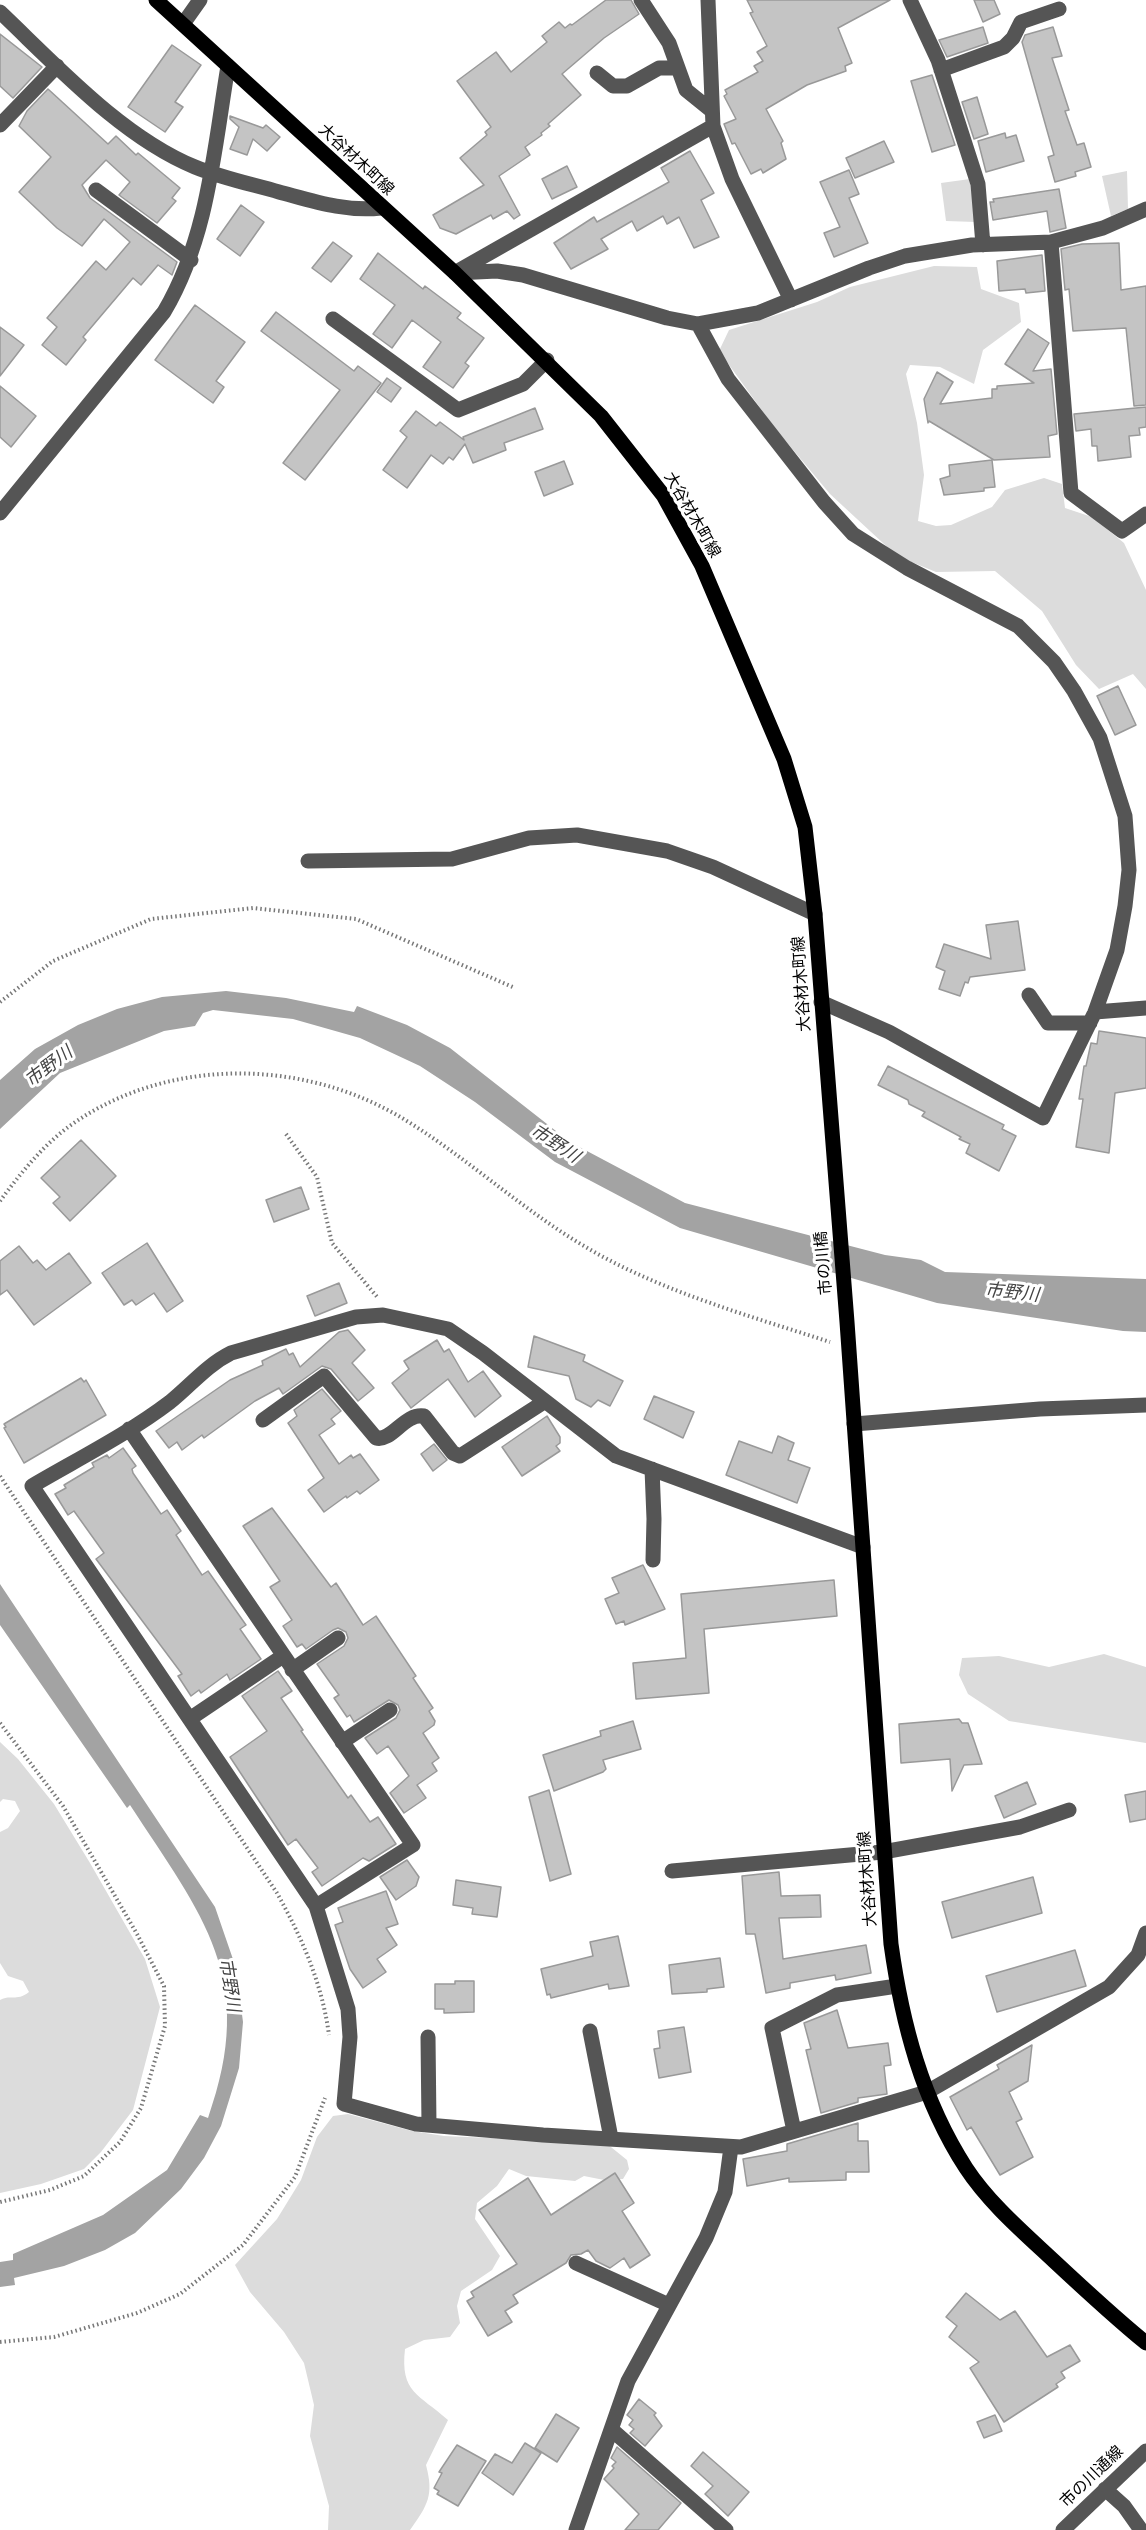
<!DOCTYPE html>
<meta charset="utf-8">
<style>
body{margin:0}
canvas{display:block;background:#fff}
</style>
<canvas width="1146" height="2530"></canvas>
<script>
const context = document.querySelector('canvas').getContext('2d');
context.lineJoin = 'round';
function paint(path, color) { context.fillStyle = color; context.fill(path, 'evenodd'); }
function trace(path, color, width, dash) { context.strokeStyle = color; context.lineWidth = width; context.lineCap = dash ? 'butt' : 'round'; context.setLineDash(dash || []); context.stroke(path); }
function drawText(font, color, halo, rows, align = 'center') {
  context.font = font + ' Manrope,"Noto Sans JP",sans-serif'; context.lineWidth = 6; context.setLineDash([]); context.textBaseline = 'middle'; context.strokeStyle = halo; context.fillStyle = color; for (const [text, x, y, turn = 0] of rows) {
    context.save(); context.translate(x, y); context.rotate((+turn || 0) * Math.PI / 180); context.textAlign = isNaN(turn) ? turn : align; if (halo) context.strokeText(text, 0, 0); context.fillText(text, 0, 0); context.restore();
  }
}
paint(new Path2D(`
 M1127,171l1,38 -17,7 -9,-40z
 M970,179l6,43 -30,-1 -5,-38z
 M934,266l43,1 4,22 38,14 2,19 -38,28 -9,34 -34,-17 -30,-2 -4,9 11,49 7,52 -6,46 18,5 15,-1 41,-18 13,-17 39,-12 18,6 3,24 27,9 32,26 22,47v99l-13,-15 -34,15 -23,-24 -34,-54 -47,-40 -59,1 -39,-16 -67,-62 -56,-67 -55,-76 10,-21 88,-28 33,-15z
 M1104,1654l42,13v76l-137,-22 -41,-27 -9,-19 3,-17 37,-2 50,11z
 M0,1742l18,17 36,45 36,59 55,96 15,48 -27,103 -32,42 -17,17 -43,15 -41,9v-193c10,-6 16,2 29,-8l-6,-11 -15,-5 -8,-13v-131l8,-4 12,-17 -5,-10 -12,-2 -3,3z
 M348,2114l64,17 32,5 162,7 21,17 2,9 -6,10 -19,1 -20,-4 -9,5 -49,-5 -17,-7 -12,17 -20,17 -2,16 25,37 -8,14 -31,21 -4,15 3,17 -10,14 -26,3 -19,9c-5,44 14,45 43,71l-22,45c8,30 2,40 -16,65h-82l1,-24 -19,-70 4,-31 -10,-42 -20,-31 -34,-40 -15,-27 42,-46 24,-39 16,-43 16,-21z`), '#dcdcdc');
paint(new Path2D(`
 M226,991l60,7 68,14 3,-6 50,19 43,23 120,94 115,61 200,52 36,5 24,12 201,7v53l-23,-1 -186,-28 -257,-75 -125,-66 -80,-60 -55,-36 -60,-28 -67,-19 -80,-9 -10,3 -8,13 -31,5 -104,42 -60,56v-49l35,-31 43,-24 39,-16 45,-12z
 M0,1584l215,323 21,61 7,54 -4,46 -18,58 -17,32 -23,31 -46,44 -30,17 -41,16 -50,12 1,7 -15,2v-25l13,-2v-6l90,-39 64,-45 33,-55 8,3c50,-140 -5,-201 -78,-313l-3,3 -127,-183z`), '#a3a3a3');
const building = new Path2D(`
 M606,0h25l8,14 -35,24 -42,36 19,21 -33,29 2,2 -9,7 1,2 -17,12 5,8 -31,21 21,39 -6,4 -7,-8 -14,8 -2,-4 -35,19 -16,-6 -7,-13 51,-30 -24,-27 27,-23 -2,-3 6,-5 -34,-46 39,-29 15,20 36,-30 -5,-6 17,-14 6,6 5,-4 2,1z
 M747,0h143l-52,28 14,35 -7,3 1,5 -39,14 -41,24 17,32 -2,2 5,16 -23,14 -2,-4 -10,5 -16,-31 -3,1 -8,-20 12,-5 -12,-23 3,-2 -2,-4 33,-18 -4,-6 9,-5 -6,-9 10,-6 -17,-33 3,-1z
 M974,0h20l6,14 -17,8z
 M983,27l5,16 -41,14 -8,-17z
 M1053,27l9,29 -10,2 17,52 -4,1 12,34 7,-2 7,24 -16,5 1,4 -21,6 -7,-25 6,-2 -32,-113 3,-7z
 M0,34l42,33 -29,31 -13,-12z
 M172,45l29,20 -26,37 8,5 -18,25 -37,-25z
 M932,75l23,70 -23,7 -21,-71z
 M48,89l60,55 8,-8 20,19 2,-2 42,35 -8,10 4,3 -19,22 -38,-28 11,-13 -24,-22 -24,25 8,13 87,64 -5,13 -14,-10 -17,20 -8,-7 -50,59 3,3 -20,25 -24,-20 15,-18 -10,-9 49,-57 10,9 24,-28 -26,-23 -22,27 -25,-18 -38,-36 32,-35 -32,-31 8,-15z
 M977,97l11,37 -14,5 -12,-37z
 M230,116l33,12 3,-3 14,12 -13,14 -14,-12 -6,16 -17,-6 9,-22 -9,-8z
 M1005,133l1,5 10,-3 8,26 -38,11 -8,-31z
 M884,141l10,21 -39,16 -9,-20z
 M690,151l24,42 -13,7 18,37 -25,11 -15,-31 -12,7 -4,-8 -26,15 -5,-10 -31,18 7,10 -37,20 -17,-26 40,-26 3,5 72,-40 -8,-14z
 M567,166l10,21 -25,12 -10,-20z
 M849,170l10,24 -10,4 19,45 -34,14 -10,-24 16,-6 -20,-45z
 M1059,189l7,39 -16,4 -3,-21 -54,9 -3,-18h4l-1,-3z
 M241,205l23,17 -24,34 -23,-17z
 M333,242l19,14 -21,26 -19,-14z
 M1119,243l2,47 25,-4v119l-12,1 -8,-78 -53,3 -4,-42 -4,1 -4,-41 21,-5z
 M378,253l45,36 2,-3 36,27 -4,5 27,20 -19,25 4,3 -16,22 -30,-21 18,-25 -29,-22 -20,28 -19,-14 22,-29 -35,-26z
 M1042,255l3,36 -19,2 -1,-4 -26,2 -2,-30z
 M195,305l50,37 -29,39 8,6 -11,16 -58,-43z
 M276,312l78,59 4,-5 23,17 -76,97 -22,-17 57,-73 -79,-59z
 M0,327l24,18 -24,31z
 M1028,329l21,14 -16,28 18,-2 6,65 -9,2 2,21 -56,3 -65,-39 -1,2 -4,-24 13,-27 16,10 -13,22 52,-6v-9h5v-3l37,-3 -29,-19z
 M387,378l14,10 -10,14 -14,-10z
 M0,386l36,30 -25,31 -11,-10z
 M1146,407v20l-7,1 1,7 -11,1 2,21 -33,4 -1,-15h-5l-1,-17 -15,2 -2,-17z
 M535,408l8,21 -39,14 2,7 -33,13 -8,-19 -12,16 -4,-3 -6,7 -12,-9 -24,33 -24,-18 24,-33 -7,-6 16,-20 20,15 4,-4 24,18 -1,-3z
 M992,460l3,27 -11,1v3l-40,4 -4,-16 10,-3 -1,-11z
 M564,461l9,23 -29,12 -9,-24z
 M1118,686l18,39 -21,10 -18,-39z
 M1018,921l7,49 -55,7 -2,6 -3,-1 -5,14 -21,-7 6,-18 -9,-4 8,-23 47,15 -5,-34z
 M1099,1031l47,7v50l-31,5 -6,60 -33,-6 7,-48h-4l5,-33h2l5,-23 6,1z
 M888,1066l116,59 -2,4 14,7 -17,35 -33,-18 4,-9 -11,-5 2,-2 -39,-21 3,-4 -16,-8 -1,-4 -30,-15z
 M81,1140l35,36 -46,45 -17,-18 7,-6 -19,-19z
 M301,1187l8,22 -35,13 -8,-22z
 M147,1243l36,58 -16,11 -13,-19 -18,12 -4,-5 -8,5 -22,-32z
 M19,1246l14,17 4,-3 9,10 23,-17 22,30 -57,42 -27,-35 -7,5v-34z
 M339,1283l8,20 -32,13 -8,-20z
 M348,1330l17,20 -13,13 22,25 -16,13 -27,-32 -9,-3 -39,28 -4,-6 -24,13 -51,37 -2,-3 -20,15 -5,-8 -8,6 -13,-17 74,-51 33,-15 -1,-4 24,-12 3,6 4,-2 7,14 39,-35z
 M534,1336l51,19 -2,6 40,20 -13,25 -12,-6 -7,7 -15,-8 -7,-23 -41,-9z
 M437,1340l7,12 5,-3 19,33 15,-11 18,25 -26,21 -27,-38 -37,29 -19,-25 17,-14 -5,-8z
 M81,1378l3,4 2,-2 20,35 -82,48 -20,-35 2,-1 -2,-3z
 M322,1389l19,22 -10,8 4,5 -16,11 20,29 12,-9 2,3 7,-4 19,26 -19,14 -3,-3 -10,7 -1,-2 -22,16 -16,-22 16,-12 -36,-55 9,-7 -3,-6z
 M654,1396l40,16 -11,26 -39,-19z
 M547,1416l13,21v6l-4,3 4,5 -38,25 -20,-29z
 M778,1436l16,7 -6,17 22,8 -13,35 -71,-28 13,-34 33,12z
 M434,1444l13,16 -14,11 -12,-17z
 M123,1448l13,18 -4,3 1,4 28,41 6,-4 14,21 -5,4 26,40 6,-4 38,54 -6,4 21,30 -31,21 -3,-6 -26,19 -2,-3 -8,6 -13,-20 4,-2 -86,-115 8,-6 -30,-42 -6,4 -13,-21 11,-6 -2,-3 30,-18 -2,-4 15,-8 2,3z
 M272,1508l59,79 5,-4 27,42 13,-9 40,60 -3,2 20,30 -4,3 6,10 -1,4 -11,8 16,25 -7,5 5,8 -20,14 9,13 -22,15 -14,-20 19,-17 -21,-30 -11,8 -12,-16 31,-20 4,-8 -2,-5 -9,-5 -35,22 -4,-7 -3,2 -13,-19 5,-3 -22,-31 27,-18 4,-8 -2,-6 -8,-4 -5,2 -27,19 -4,-5 -5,3 -14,-21 9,-6 -22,-33 10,-6 -37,-55z
 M643,1565l22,44 -40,16 -1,-4 -8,3 -11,-25 14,-6 -7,-15z
 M834,1580l3,36 -133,13 5,64 -73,6 -3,-36 53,-5 -5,-64z
 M278,1671l14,20 -11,7 22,32 -2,1 47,67 3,-3 19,27 8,-5 18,27 -27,17 -6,-3 -41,28 -10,-14 6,-4 -22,-29 -8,6 -58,-88 37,-26 -25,-35z
 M959,1719l3,4h6l14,41 -18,1 -12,26 -2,-32 -49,4 -2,-39z
 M633,1721l8,28 -38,11 3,9 -3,3 -49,19 -11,-36 58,-19 -1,-5z
 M1027,1782l9,22 -32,14 -9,-22z
 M549,1790l22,84 -21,7 -21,-84z
 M1146,1791v28l-16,3 -5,-27z
 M407,1860l12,17 -3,9 -20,14 -16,-23z
 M779,1872l2,24 39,-1 1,22 -42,1 4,41 83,-14 5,28 -35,7 -1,-5 -45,8v5l-24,5 -11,-59h-9l-4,-58z
 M1033,1877l9,36 -90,25 -10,-36z
 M456,1880l45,7 -4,30 -25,-3 1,-6 -20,-3z
 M386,1891l12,33 -12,4 11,17 -20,14 9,13 -23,16 -13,-19 -15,-44 8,-3 -5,-14z
 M618,1936l11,50 -20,3 -1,-5 -57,14 -1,-4 -3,1 -6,-26 52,-13 -3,-14z
 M1075,1950l11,36 -89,26 -11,-36z
 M720,1958l4,29 -17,2v3l-35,2 -3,-29z
 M455,1981h19v31l-30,1v-4h-9v-25h20z
 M837,2010l11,38 40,-5 3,22 -7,1 3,28 -29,4v4l-37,11 -15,-63 5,-1 -7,-26z
 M684,2027l7,45 -32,6 -5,-29 6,-1 -2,-17z
 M1032,2045l-4,36 -19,11 13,27 -6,3 17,35 -33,18 -29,-48 -4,3 -17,-33 49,-28 -2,-4z
 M858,2123v18h10l1,31h-23v8l-57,2v-4l-42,8 -4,-27 44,-8v-7z
 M615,2173l19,30 -12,8 28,44 -20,13 -6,-10 -14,10 -14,-7 -8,-11 -7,4 -10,1 -5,8 -53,32 5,8 -13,8 7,11 -24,14 -21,-35 7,-4 -3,-5 46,-28 -38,-54 49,-32 23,37z
 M966,2293l34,27 15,-9 32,46 23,-12 10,16 -19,11 4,6 -9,6 2,3 -54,35 -34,-54 9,-6 -30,-25 8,-11 -11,-9z
 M639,2399l17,14 -2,2 8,11 -17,20 -15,-13 4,-4 -5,-4 4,-5 -6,-5z
 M556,2414l23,14 -22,34 -22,-14z
 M995,2415l7,16 -18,7 -7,-16z
 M525,2443l16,10 -28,42 -31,-22 13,-19 17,9z
 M457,2445l29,16 -28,45 -21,-12 2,-3 -5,-3 8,-15 -3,-1z
 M617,2447l64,56 -23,27h-33l14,-16 -35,-35 10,-11 -2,-2 4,-4 -5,-4z
 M703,2452l46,40 -21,24 -23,-22 8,-8 -22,-20z`);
paint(building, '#c4c4c4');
trace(building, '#999', 1.5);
trace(new Path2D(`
 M0,1002l53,-41 98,-42 102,-11 103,11 159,69
 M286,1134l31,43 15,66 46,55
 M0,1201c20,-27 43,-56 71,-76 96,-68 231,-67 331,-7 63,38 118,90 182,128 75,45 163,69 246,96
 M0,1476l277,417c25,45 45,90 52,142
 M0,1723l63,83 74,128 27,52 1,40 -24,82 -21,34 -36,34 -34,14 -50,12
 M0,2342l54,-5 83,-24 43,-19 63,-49 52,-68 30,-79`), '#777', 4, [1.5, 3]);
trace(new Path2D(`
 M641,0l28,43 17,47 26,21
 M708,0l5,126 19,53 59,121
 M910,0l28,60 40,124 5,61
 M0,12c57,54 122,125 195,155 27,11 56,17 84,25 34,9 66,20 102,16
 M183,24l17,-24
 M941,70l63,-23 9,-9 8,-16 38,-13
 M597,73l16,13h14l32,-18h19
 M0,125l57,-59
 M96,190l95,70
 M1051,242l20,251 51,38 24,-17
 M458,271l255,-145
 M455,273l42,-2 26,4 144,43 31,6 60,-11 111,-45 36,-12 67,-11 79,-3 52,-14 43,-19
 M333,319l125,91 65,-26 24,-24
 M698,324l30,55 96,123 29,32 54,34 111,58 36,36 20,29 26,47 25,78 4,54 -4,36 -8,44 -22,62 -52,106 -154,-86 -68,-30
 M0,513l164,-201c44,-74 50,-162 64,-246
 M308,861l144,-2 77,-21 48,-3 90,16 46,16 102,47
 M1029,995l19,28h42
 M1095,1012l51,-4
 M263,1420l61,-44 52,62c16,4 28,-25 48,-22l29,37 7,3 84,-54
 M854,1424l186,-15 106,-4
 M129,1429l284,416 -97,61
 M652,1469l2,50 -1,41
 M863,1547l-247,-91 -133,-103 -35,-24 -65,-14 -27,2 -125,36c-24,12 -40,32 -61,49 -42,32 -92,57 -138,84l284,420 32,103 2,28 -6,67 72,20 127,11 198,12 186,-55 182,-105 29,-32 8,-22
 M292,1670l46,-32
 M191,1718l92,-62
 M342,1742l48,-32
 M672,1871l211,-19 137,-25 49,-17
 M590,2031l21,107
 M428,2037l1,88
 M794,2131l-22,-103 65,-33 60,-9
 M576,2263l93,42
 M612,2430l114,100
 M1105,2489l19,17 17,24
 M576,2530l52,-149 78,-143 19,-46 6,-45
 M1063,2530l83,-79`), '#555', 15);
trace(new Path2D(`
 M156,0l299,273 146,143 62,79 39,71 82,193 21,68 10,87 32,408 44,622c11,79 31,156 75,224 23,35 57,64 88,93 30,28 60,56 92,82`), '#000', 15);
drawText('16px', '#000', '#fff', [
 ["大谷材木町線",356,160,43],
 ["大谷材木町線",692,515,60],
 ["大谷材木町線",802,984,-94],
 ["市の川橋",824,1263,-95],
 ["大谷材木町線",868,1879,-94],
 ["市の川通線",1092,2477,-44]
]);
drawText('italic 18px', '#444', '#fff', [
 ["市野川",49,1067,-37],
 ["市野川",555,1144,33],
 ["市野川",1012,1293,6],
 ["市野川",229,1985,81]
]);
</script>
